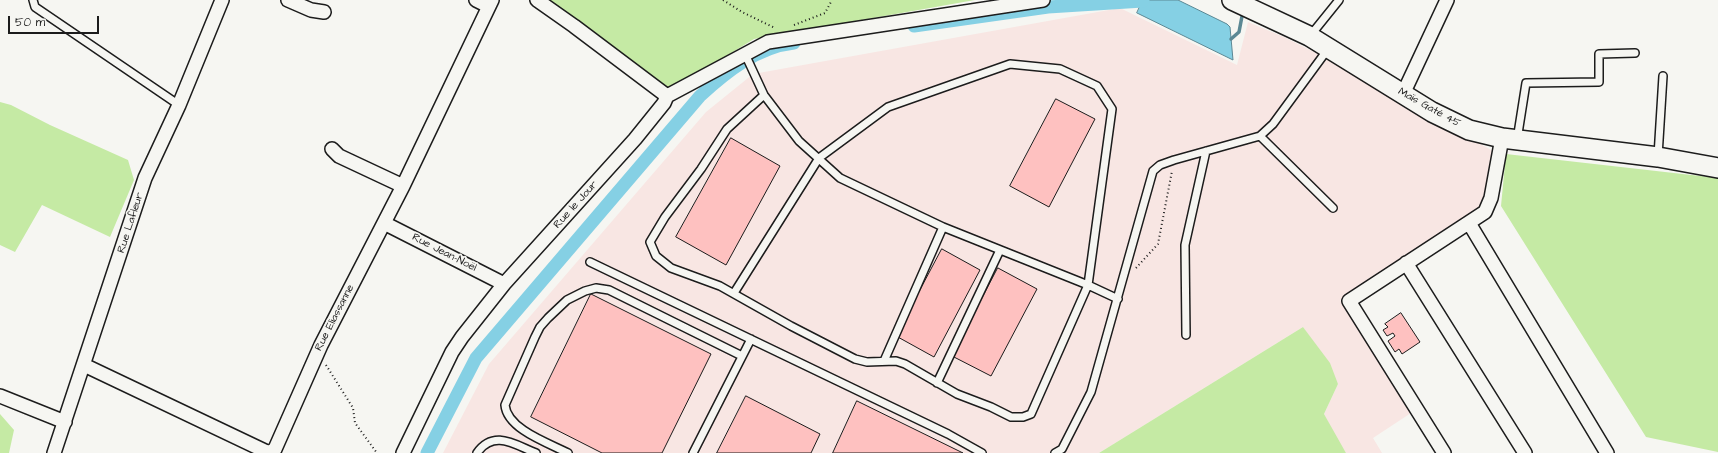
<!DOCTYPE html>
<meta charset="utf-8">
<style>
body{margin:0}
#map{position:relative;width:1718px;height:453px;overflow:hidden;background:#f6f6f2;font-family:"Architects Daughter",sans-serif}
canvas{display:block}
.scale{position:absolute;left:8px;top:16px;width:91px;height:18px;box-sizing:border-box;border:2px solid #1c1c1c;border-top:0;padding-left:5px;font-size:12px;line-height:14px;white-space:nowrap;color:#1c1c1c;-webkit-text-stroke:3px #f6f6f2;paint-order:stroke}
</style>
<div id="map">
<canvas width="1718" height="453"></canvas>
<div class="scale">50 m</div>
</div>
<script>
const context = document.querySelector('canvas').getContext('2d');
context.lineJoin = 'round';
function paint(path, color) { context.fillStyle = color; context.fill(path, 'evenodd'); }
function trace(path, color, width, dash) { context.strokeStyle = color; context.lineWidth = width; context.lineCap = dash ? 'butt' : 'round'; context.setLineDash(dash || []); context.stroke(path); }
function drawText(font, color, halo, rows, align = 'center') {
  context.font = font + ' "Architects Daughter",sans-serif'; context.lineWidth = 3.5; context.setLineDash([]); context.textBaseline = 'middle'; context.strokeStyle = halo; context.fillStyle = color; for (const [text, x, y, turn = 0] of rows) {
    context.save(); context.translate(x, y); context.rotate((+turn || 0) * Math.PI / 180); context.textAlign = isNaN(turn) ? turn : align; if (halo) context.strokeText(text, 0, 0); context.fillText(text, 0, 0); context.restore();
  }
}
paint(new Path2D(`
 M1120,8l117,57 11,-43 36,15 56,28 153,86 -6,52 -147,97 71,113 -38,25 9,15h-36l-10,-15 -12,-24 14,-30 -35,-57 -204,126h-656l46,-89 217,-252 47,-38z`), '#f8e6e3');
paint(new Path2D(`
 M548,0h427l-221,39 -83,51z
 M0,102l11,3 39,20 78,35 6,20 -24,57 -68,-32 -27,47 -15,-7z
 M1506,154l212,24v274l-72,-15 -145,-231z
 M1303,327l27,36 8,21 -14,30 22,39h-247z
 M0,414l14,16 -5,23h-9z`), '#c5eaa4');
const water = new Path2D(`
 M1143,0h35l49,24 3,3 3,33 -96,-47z`);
paint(water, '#85d0e4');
trace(water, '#5b8894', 1);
trace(new Path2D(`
 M1231,39l8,-7 4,-21`), '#5b8894', 3.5);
trace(new Path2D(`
 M914,26l134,-19 95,-6
 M427,453l49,-95 224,-262c26,-24 57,-49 94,-53`), '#85d0e4', 13);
const building = new Path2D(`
 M1056,99l39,20 -46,88 -39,-21z
 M731,138l49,28 -54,99 -50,-28z
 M942,249l38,21 -46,87 -38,-21z
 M998,268l39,21 -46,87 -39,-20z
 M591,294l120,60 -49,99h-60l-71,-36z
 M1401,313l19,29 -18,12 -3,-5 -4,3 -7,-11 7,-5 -2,-3 -6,3 -4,-6 5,-3 -3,-3z
 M746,396l74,38 -9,19h-94z
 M857,401l106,52h-130z`);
paint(building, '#fec1c0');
trace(building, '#1c1c1c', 1);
const lane = new Path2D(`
 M33,0l2,7 144,98
 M1310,36l29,-36
 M745,54l19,41 35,46 41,37 103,49 145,58 30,14
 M1260,136l73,72
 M1517,140l9,-57 73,-1v-28l36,-1
 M1658,156l5,-80
 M590,262l358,172 34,19
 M734,293l85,-135 69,-51 122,-43 50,5 37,17 15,23 -24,176 -57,129 -8,3h-12l-20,-10 -34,-13 -52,-30 -9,-3 -29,1 -12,-3 -64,-33 -71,-40 -49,-18 -15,-12 -6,-14 15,-25 36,-48 26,-40 37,-34
 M1186,335l-1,-90 21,-94
 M884,361l59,-134
 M937,383l63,-133
 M477,453c17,-24 38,-8 59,0
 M568,453c-20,-10 -61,-24 -63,-48l30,-68 5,-10 8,-9 19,-18 18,-9 11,-3 13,2 133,66
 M693,453l58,-114
 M1055,453l7,-4 29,-57 62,-221 7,-6 14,-5 86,-24 13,-12 55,-75`);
const street = new Path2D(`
 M288,0l23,10 13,2
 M476,0l12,6
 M1403,94l44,-94
 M667,96l101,-54 275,-42
 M332,149l7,7 64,30
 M384,223l120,61
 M1469,223l138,230
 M1406,263l119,190
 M84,365l183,87 5,-1 3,-2 46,-104 82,-159 89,-186
 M0,396l65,26
 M54,453l91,-275 34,-73 43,-105
 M403,453l49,-101 10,-15 42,-53 131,-145 29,-36 3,-7 -93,-70 -37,-26
 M1444,453l-95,-152 136,-89 6,-14 11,-60`);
const secondary = new Path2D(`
 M1232,0l77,36 123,76 37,18 33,8 156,19 60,11`);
trace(lane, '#1c1c1c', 10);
trace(street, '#1c1c1c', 16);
trace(secondary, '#1c1c1c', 22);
trace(new Path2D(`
 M723,0l19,12 33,16
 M794,25l31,-12 7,-13
 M1136,268l22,-24 14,-73
 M326,365l27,43 2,15 22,30`), '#1c1c1c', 2, [1, 3]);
trace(lane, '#f6f6f2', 7);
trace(street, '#f6f6f2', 13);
trace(secondary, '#f6f6f2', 19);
drawText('11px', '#1c1c1c', '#f6f6f2', [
 ["Maïs Gaté 45",1429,108,29],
 ["Rue le Jour",576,205,-48],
 ["Rue Lafleur",131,223,-72],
 ["Rue Jean-Noël",444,253,27],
 ["Rue Eliassanne",335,318,-63]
]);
</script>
